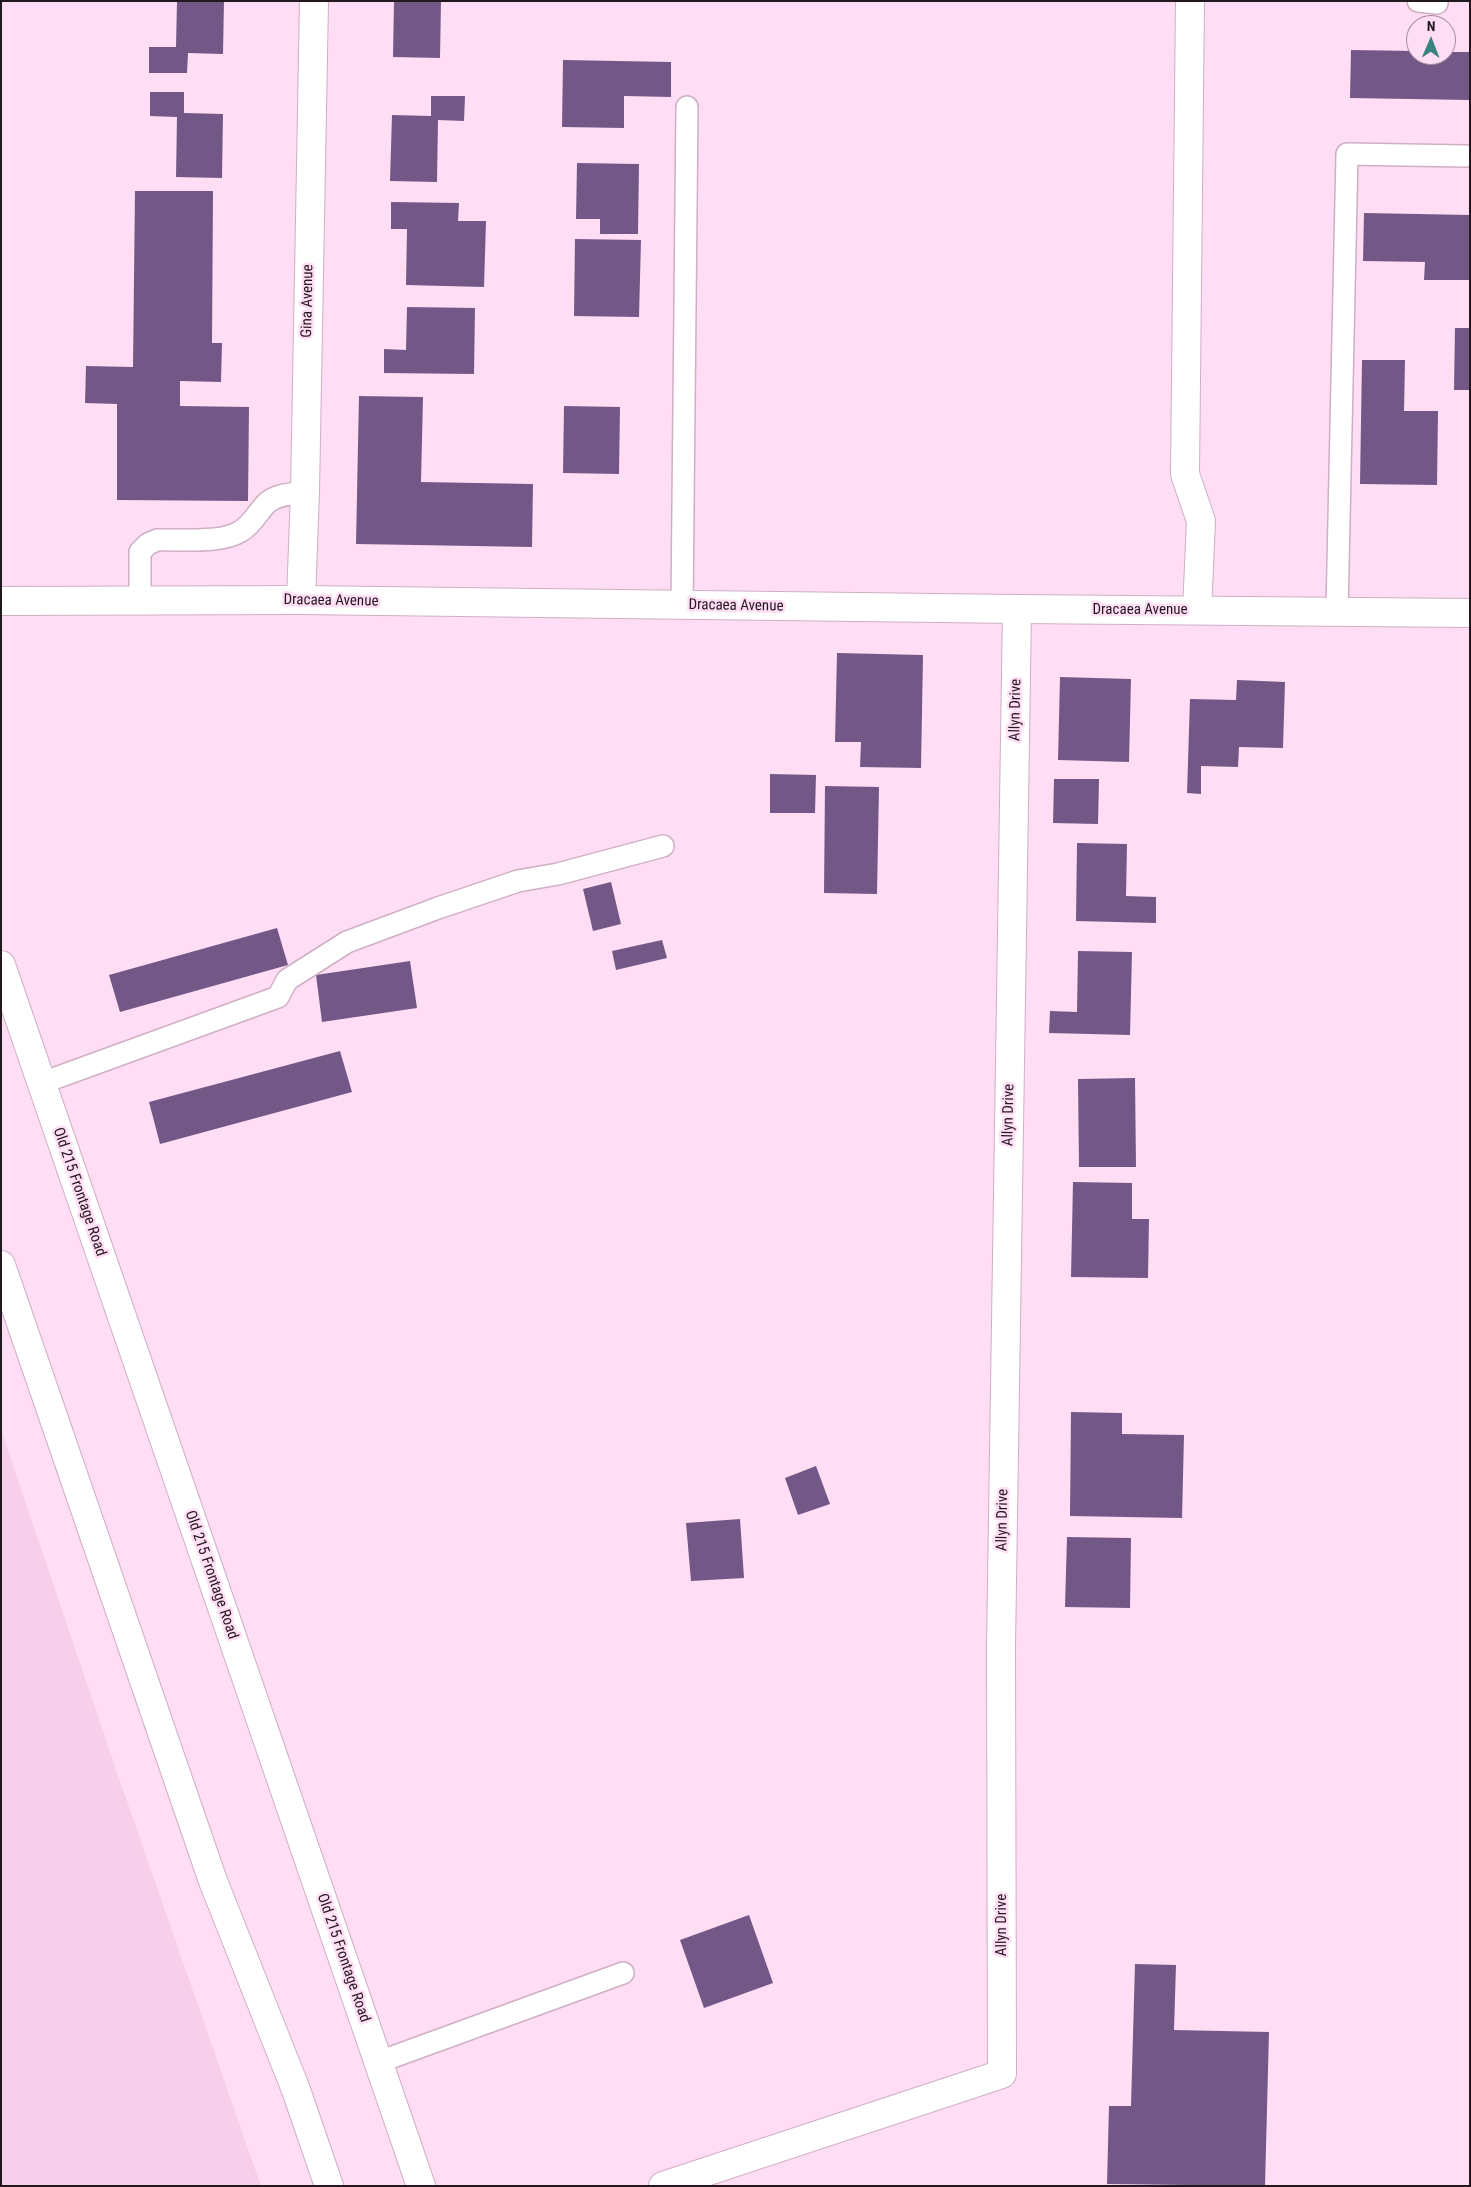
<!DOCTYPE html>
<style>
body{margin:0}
#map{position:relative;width:1471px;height:2187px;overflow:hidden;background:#ffddf4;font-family:"Roboto Condensed",sans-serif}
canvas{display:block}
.frame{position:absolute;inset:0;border:2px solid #231820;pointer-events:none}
.north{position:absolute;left:1406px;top:15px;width:50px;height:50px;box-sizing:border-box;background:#ffddf4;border:1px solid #a78e9f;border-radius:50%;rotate:1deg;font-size:14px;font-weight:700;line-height:20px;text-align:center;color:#231820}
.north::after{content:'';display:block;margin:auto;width:18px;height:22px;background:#398280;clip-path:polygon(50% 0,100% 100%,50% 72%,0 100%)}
</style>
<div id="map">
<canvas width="1471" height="2187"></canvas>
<div class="frame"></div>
<div class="north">N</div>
</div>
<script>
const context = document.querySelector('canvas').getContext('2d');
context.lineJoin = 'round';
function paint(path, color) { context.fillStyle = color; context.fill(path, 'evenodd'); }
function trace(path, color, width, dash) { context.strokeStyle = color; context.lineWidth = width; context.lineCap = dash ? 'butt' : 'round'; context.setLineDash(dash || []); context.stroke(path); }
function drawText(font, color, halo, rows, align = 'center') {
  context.font = font + ' "Roboto Condensed",sans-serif'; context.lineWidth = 5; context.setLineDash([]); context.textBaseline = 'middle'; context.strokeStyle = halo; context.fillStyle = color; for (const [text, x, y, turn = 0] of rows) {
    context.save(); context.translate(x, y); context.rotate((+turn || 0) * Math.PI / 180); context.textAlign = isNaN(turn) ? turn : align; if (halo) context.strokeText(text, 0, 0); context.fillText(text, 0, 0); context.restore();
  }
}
paint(new Path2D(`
 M1,1430l120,354 140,402h-260z`), '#f8cfea');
paint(new Path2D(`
 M177,1h47l-1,53 -35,-1 -1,20h-38v-26h27z
 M394,1h47l-1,57 -47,-1z
 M1351,50l65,1v4h30v-3h24v48l-120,-2z
 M563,60l108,2v35l-47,-1v32l-62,-1z
 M150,92h34v21l39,1 -1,64 -46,-1 1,-60 -27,-1z
 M431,96h34l-1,25 -26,-1 -1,62 -47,-1 2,-66 39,1z
 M577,163l62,1 -1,70h-38v-15h-24z
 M135,191h78l-1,152h10l-1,39 -41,-1v25l69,1 -1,94 -131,-1v-96l-32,-1 1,-37 47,1z
 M391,202l68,1 -1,18h28l-2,66 -78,-2 1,-56h-16z
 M1364,213l106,2v65h-46l1,-18 -62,-1z
 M575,239l66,1 -2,77 -65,-1z
 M407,307l68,1 -1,66 -90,-1v-24l22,1z
 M1455,328h15v62h-16z
 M1362,360h43l-1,51h34l-1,74 -77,-1z
 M359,396l64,1 -2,85 112,2 -1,63 -176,-3z
 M564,406l56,1 -1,67 -56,-1z
 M837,653l86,2 -2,113 -61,-1 1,-25h-26z
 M1060,677l71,2 -2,83 -71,-2z
 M1237,680l48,2 -2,66 -44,-1 -1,20 -37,-1v28l-14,-1 3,-94 46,1z
 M770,774l46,1 -1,38h-45z
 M1054,779h45l-1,45 -45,-1z
 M825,786l54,1 -2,107 -53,-1z
 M1077,843l50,1 -1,52 30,1v26l-80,-2z
 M611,882l10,42 -28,7 -10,-42z
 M277,928l11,37 -168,47 -11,-37z
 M662,940l5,18 -51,12 -4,-19z
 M1078,951l54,1 -2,83 -81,-2 1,-22 27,1z
 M410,961l7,47 -95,14 -6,-47z
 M340,1051l12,41 -192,52 -11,-42z
 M1135,1078l1,89h-57l-1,-88z
 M1073,1182l59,1v36h17l-1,59 -77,-1z
 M1071,1412l51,1v21l62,1 -2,83 -112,-2z
 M816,1466l14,38 -32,11 -13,-37z
 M740,1519l4,59 -53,3 -5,-58z
 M1067,1537l64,1 -1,70 -65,-1z
 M749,1915l24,68 -69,25 -24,-68z
 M1135,1964l41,1 -2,65 95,2 -4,154 -158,-2 2,-78h22z`), '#735887');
const lane = new Path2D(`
 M1418,1l19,2
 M140,600v-48l8,-8 9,-4c24,-1 64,4 84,-9 12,-7 17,-20 27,-29 10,-8 24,-8 37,-10
 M682,605l5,-498
 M1337,611l10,-457 119,2
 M42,1083l236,-86 9,-17 60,-38 91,-34 80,-27 40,-7 105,-28
 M379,2062l244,-89`);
const street = new Path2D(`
 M1190,1l-5,473 16,47 -4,89
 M301,600l4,-108 9,-491
 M663,2186l339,-112 -1,-428 16,-1037`);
const secondary = new Path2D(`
 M1,601l300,-1 716,9 453,4
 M1,965l420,1221
 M1,1265l212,616 83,209 33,96`);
trace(lane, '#cfafc4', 24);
trace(street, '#cfafc4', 30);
trace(secondary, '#cfafc4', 30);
trace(lane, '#fff', 21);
trace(street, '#fff', 28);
trace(secondary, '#fff', 28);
drawText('15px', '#231820', '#ffddf4', [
 ["Gina Avenue",308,301,-89],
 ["Dracaea Avenue",331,601,1],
 ["Dracaea Avenue",736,606,1],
 ["Dracaea Avenue",1140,610],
 ["Allyn Drive",1016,710,-89],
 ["Allyn Drive",1009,1115,-89],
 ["Old 215 Frontage Road",79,1192,71],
 ["Allyn Drive",1003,1520,-89],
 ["Old 215 Frontage Road",211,1575,71],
 ["Allyn Drive",1002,1925,-90],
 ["Old 215 Frontage Road",343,1958,71]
]);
</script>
